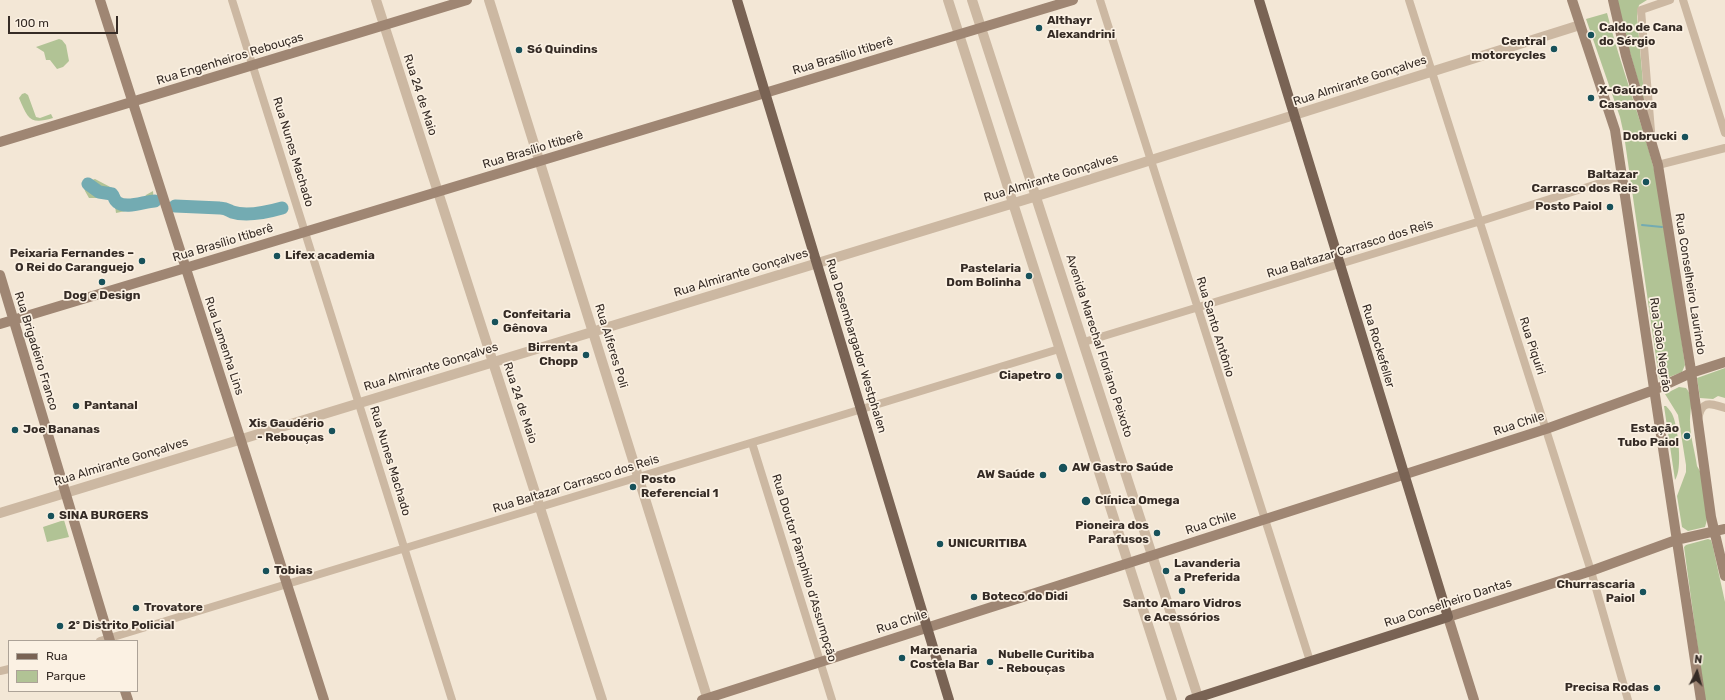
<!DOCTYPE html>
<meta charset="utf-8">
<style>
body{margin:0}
#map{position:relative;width:1725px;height:700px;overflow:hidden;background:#f3e7d6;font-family:Rubik,sans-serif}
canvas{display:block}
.legend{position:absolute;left:8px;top:640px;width:130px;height:52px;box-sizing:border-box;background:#fbf1e3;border:1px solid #aca297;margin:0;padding:5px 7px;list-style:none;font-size:12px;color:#352b25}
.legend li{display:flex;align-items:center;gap:8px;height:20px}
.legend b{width:20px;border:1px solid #aca297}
.north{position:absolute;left:1677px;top:652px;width:40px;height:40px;-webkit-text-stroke:3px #fbf1e3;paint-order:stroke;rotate:6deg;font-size:11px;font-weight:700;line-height:16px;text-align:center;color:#352b25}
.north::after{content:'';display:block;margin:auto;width:14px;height:18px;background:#352b25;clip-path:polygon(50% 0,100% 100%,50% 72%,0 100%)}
.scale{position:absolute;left:8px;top:16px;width:110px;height:18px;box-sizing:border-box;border:2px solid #352b25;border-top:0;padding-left:5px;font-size:12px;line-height:14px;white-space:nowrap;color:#352b25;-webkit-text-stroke:3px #fbf1e3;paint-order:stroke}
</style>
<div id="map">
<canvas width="1725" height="700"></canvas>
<ul class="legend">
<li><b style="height:5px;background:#796354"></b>Rua</li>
<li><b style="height:11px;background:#b1c395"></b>Parque</li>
</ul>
<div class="north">N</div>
<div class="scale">100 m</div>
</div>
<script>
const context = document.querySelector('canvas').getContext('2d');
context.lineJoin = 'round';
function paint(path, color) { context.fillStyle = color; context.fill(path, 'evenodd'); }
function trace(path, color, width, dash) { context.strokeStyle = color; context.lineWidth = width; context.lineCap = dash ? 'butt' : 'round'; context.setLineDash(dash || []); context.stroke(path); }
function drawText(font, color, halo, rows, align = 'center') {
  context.font = font + ' Rubik,sans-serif'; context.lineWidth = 3.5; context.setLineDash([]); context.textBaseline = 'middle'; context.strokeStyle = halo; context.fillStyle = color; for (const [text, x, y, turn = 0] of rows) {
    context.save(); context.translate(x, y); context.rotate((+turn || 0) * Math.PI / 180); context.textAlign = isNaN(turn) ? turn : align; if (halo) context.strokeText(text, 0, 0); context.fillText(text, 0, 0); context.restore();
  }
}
paint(new Path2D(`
 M1615,0h32l-8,5 -2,11 8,89z
 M1607,13c14,54 34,106 48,160 15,62 21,129 30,192l-3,7 -20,8 -3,-2 -35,-243 -4,-18 -34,-98z
 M59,39l3,1 4,5 3,16 -6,6 -6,2 -7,-9h-4l-2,-8 -8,-5z
 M25,93l3,2 8,22 4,1 11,-4 2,4c-23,7 -25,1 -34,-20l3,-4z
 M95,179l21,11 6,11 21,-1 3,-5 7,-4 1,14 -38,8c-1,-11 -5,-11 -12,-17l-8,2h-7l-4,-7 -2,-8z
 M1725,368v30l-7,-2 -5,3 -13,-1 -3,-20z
 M1679,387l7,1c8,9 4,23 4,34 0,14 5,30 7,44l4,7 6,47 -2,7 -17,4 -6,-4 -5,-31 9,-24v-7l-8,-50 -13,-21z
 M1664,406h2c3,3 6,7 7,10 5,12 10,54 2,64z
 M64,520l5,17 -22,5 -4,-15z
 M1708,539l3,1 2,7 12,55v98h-20l-21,-153 2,-2z`), '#b1c395');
trace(new Path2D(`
 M1642,225l20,2`), '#73abb2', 2);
trace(new Path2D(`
 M88,184l11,8 13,2c2,2 2,6 5,8 9,8 28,-1 38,-1
 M175,206l45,2c6,0 8,2 12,4 15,5 36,0 50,-4`), '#73abb2', 13);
trace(new Path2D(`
 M232,0l220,700
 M1100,0l210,661
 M1409,0l182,571 37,129
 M1683,0l42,133
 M1651,131l-10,-121 29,-10
 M1658,165l67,-17
 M1084,342l400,-122 138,-44
 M1698,419c4,-19 11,-16 27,-11
 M752,443l80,257
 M100,641l959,-292
 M0,671l9,-2`), '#ccb8a2', 8);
trace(new Path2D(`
 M376,0l226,700
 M489,0l219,700
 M948,0l224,700
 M972,0l227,700
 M0,513l1037,-317 543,-171`), '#ccb8a2', 10);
trace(new Path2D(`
 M100,0l224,700
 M1572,0l43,130 86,570
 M1613,0l13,56 32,109 32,199 21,153 14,59
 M0,142l467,-142
 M0,275l110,366
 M0,324l1073,-324
 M125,691l3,9
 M702,700l844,-271 108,-39 37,-17 34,-11
 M1474,700l-26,-83 143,-46 85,-31 49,-11`), '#9f8673', 10);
trace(new Path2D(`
 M737,0l212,700
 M1190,700l258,-83 -189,-617`), '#796354', 10);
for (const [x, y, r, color] of [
 [1039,28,4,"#17515a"],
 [1591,35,4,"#17515a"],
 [1554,49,4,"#17515a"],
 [519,50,4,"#17515a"],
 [1591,98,4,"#17515a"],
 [1685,137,4,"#17515a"],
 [1646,182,4,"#17515a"],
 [1610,207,4,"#17515a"],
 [277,256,4,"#17515a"],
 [142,261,4,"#17515a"],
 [1029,276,4,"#17515a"],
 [102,282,4,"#17515a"],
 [495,322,4,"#17515a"],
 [586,355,4,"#17515a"],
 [1059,376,4,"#17515a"],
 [76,406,4,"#17515a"],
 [15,430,4,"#17515a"],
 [332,431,4,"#17515a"],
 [1687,436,4,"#17515a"],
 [1063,468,5,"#17515a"],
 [1043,475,4,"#17515a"],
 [633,487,4,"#17515a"],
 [1086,501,5,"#17515a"],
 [51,516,4,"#17515a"],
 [1157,533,4,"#17515a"],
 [940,544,4,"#17515a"],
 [266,571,4,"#17515a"],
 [1166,571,4,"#17515a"],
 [1182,591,4,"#17515a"],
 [1643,592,4,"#17515a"],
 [974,597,4,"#17515a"],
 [136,608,4,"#17515a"],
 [60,626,4,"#17515a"],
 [902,658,4,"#17515a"],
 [990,662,4,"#17515a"],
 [1657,688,4,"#17515a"]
]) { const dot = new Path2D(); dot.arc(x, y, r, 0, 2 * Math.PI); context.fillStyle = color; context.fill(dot); trace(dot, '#fbf1e3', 1.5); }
drawText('bold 12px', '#352b25', '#fbf1e3', [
 ["Althayr",1047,21],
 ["Alexandrini",1047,35],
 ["Caldo de Cana",1599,28],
 ["do Sérgio",1599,42],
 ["Central",1546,42,"right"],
 ["motorcycles",1546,56,"right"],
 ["Só Quindins",527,50],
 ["X-Gaúcho",1599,91],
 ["Casanova",1599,105],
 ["Dobrucki",1677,137,"right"],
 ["Baltazar",1638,175,"right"],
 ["Carrasco dos Reis",1638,189,"right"],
 ["Posto Paiol",1602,207,"right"],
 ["Peixaria Fernandes –",134,254,"right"],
 ["O Rei do Caranguejo",134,268,"right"],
 ["Lifex academia",285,256],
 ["Pastelaria",1021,269,"right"],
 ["Dom Bolinha",1021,283,"right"],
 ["Dog e Design",102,296,"center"],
 ["Confeitaria",503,315],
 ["Gênova",503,329],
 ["Birrenta",578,348,"right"],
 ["Chopp",578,362,"right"],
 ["Ciapetro",1051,376,"right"],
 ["Pantanal",84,406],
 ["Xis Gaudério",324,424,"right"],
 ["- Rebouças",324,438,"right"],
 ["Estação",1679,429,"right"],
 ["Tubo Paiol",1679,443,"right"],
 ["Joe Bananas",23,430],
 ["AW Gastro Saúde",1072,468],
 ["AW Saúde",1035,475,"right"],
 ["Posto",641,480],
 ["Referencial 1",641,494],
 ["Clínica Omega",1095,501],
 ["SINA BURGERS",59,516],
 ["Pioneira dos",1149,526,"right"],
 ["Parafusos",1149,540,"right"],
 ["UNICURITIBA",948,544],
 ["Lavanderia",1174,564],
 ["a Preferida",1174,578],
 ["Tobias",274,571],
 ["Churrascaria",1635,585,"right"],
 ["Paiol",1635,599,"right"],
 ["Boteco do Didi",982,597],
 ["Santo Amaro Vidros",1182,604,"center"],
 ["e Acessórios",1182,618,"center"],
 ["Trovatore",144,608],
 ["2º Distrito Policial",68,626],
 ["Marcenaria",910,651],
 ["Costela Bar",910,665],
 ["Nubelle Curitiba",998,655],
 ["- Rebouças",998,669],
 ["Precisa Rodas",1649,688,"right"]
], 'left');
drawText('12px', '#352b25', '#fbf1e3', [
 ["Rua Brasílio Itiberê",843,56,-17],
 ["Rua Engenheiros Rebouças",230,59,-17],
 ["Rua Almirante Gonçalves",1360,81,-18],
 ["Rua 24 de Maio",420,95,72],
 ["Rua Brasílio Itiberê",533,150,-17],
 ["Rua Nunes Machado",293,152,73],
 ["Rua Almirante Gonçalves",1051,178,-17],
 ["Rua Brasílio Itiberê",223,243,-17],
 ["Rua Baltazar Carrasco dos Reis",1350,249,-17],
 ["Rua Almirante Gonçalves",741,273,-17],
 ["Rua Conselheiro Laurindo",1690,284,81],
 ["Rua Santo Antônio",1215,327,73],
 ["Rua João Negrão",1660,345,82],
 ["Rua Lamenha Lins",224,346,72],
 ["Rua Alferes Poli",611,346,73],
 ["Rua Desembargador Westphalen",856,346,73],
 ["Avenida Marechal Floriano Peixoto",1099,346,72],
 ["Rua Rockefeller",1378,346,73],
 ["Rua Piquiri",1532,346,72],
 ["Rua Brigadeiro Franco",36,351,73],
 ["Rua Almirante Gonçalves",431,367,-17],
 ["Rua 24 de Maio",520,403,72],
 ["Rua Chile",1519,424,-18],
 ["Rua Nunes Machado",390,461,73],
 ["Rua Almirante Gonçalves",121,462,-17],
 ["Rua Baltazar Carrasco dos Reis",576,484,-17],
 ["Rua Chile",1211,523,-18],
 ["Rua Doutor Pâmphilo d'Assumpção",804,568,73],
 ["Rua Conselheiro Dantas",1448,603,-18],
 ["Rua Chile",902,622,-18]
]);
</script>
